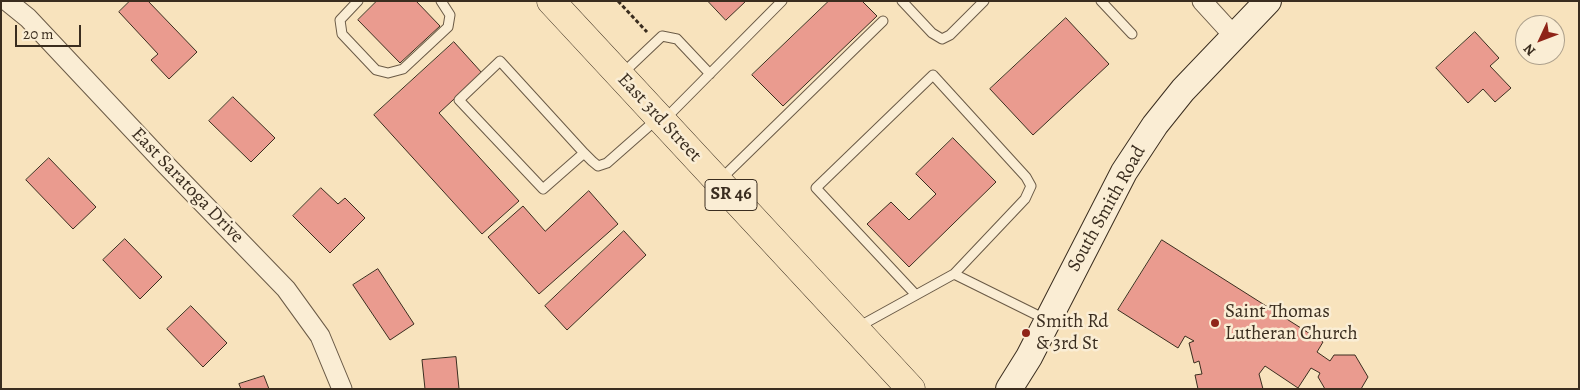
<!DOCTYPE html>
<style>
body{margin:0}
#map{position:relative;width:1580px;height:390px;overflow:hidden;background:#f8e3bd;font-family:Alegreya,serif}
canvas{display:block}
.frame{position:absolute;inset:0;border:2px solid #3a2d1f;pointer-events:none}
.north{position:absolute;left:1515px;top:15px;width:50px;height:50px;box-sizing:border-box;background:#faedd4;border:1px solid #ada08c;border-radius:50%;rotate:227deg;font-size:14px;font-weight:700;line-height:20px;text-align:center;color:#3a2d1f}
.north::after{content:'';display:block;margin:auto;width:18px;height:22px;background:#8f2418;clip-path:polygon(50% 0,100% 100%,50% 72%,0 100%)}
.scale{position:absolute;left:15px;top:25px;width:66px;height:22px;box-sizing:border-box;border:2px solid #3a2d1f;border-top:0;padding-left:6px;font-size:15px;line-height:18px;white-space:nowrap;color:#3a2d1f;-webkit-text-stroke:4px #faedd4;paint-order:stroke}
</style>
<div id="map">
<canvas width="1580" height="390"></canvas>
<div class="frame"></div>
<div class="north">N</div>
<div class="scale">20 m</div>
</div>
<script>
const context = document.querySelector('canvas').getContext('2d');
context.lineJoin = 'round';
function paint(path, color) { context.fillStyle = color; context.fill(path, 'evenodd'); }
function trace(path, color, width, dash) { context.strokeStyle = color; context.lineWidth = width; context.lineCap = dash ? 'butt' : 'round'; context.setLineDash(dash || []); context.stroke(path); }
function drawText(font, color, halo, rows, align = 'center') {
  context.font = font + ' Alegreya,serif'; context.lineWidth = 5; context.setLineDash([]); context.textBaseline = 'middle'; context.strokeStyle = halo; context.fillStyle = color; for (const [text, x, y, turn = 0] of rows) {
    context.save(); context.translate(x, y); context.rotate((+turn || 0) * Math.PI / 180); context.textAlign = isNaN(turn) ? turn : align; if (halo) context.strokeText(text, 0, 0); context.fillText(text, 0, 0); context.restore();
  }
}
const building = new Path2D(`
 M130,1h18l49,51 -28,27 -18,-19 7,-6 -39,-42z
 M377,1h39l24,25 -40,37 -42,-43z
 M708,1h38l-20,19z
 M829,1h33l15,15 -94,90 -31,-31z
 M1066,18l43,46 -76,71 -43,-46z
 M1475,32l24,26 -9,8 21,22 -16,14 -12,-13 -15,14 -32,-35z
 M454,42l28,31 -43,40 80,88 -37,33 -108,-119z
 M233,97l42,41 -24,24 -42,-41z
 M953,138l43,44 -87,85 -42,-43 24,-22 18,18 27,-26 -20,-20z
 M49,158l47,49 -23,22 -47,-49z
 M321,188l17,16 7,-6 20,20 -35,35 -37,-37z
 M589,191l29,33 -79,70 -51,-57 35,-31 22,25z
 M624,231l22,24 -79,75 -22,-24z
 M125,239l37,38 -22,22 -37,-39z
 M1162,240l161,102 -6,10 13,9 4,-6h21l13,22 -7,12h-36l-7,-12 2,-4 -9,-5 -13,20 -33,-22 -6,8 4,15h-65l-3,-14 7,-1 -3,-13 -5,2 -5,-20 5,-2 -9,-5 -7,12 -60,-38z
 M378,269l36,55 -24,16 -37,-55z
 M191,306l36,37 -24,24 -36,-38z
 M456,357l3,32h-34l-3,-29z
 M264,376l5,13h-28l-2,-5z`);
paint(building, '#ea9b8f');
trace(building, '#3a2d1f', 1);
const service = new Path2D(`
 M358,1l-18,19 2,14 34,36 12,3 15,-4 45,-42 2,-12 -9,-14
 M902,1l30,32 10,6 8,-4 34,-34
 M1101,1l31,33
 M623,73l39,-37 15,3 33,35
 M665,119l117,-118
 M584,153l-41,36 -84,-89 41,-39 84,92 8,8 6,5 9,-3 50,-44
 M720,180l163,-159
 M916,295l-100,-107 117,-113 93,102 5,9 -6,13 -71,75
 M858,327l96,-53 91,45`);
const minor = new Path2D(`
 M7,1l21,17 138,147 120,124 34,47 22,53
 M1202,1l32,35`);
const secondary = new Path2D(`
 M1009,389l20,-32 95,-185 31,-47 28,-35 85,-89`);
const trunk = new Path2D(`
 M551,1l360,388`);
trace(service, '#6a5a46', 11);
trace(minor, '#6a5a46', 21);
trace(secondary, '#3a2d1f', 28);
trace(trunk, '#3a2d1f', 29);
trace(new Path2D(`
 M618,1l29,31`), '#3a2d1f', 3, [4, 2.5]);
trace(service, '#faedd4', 9);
trace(minor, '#faedd4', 19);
trace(secondary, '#faedd4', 26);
trace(trunk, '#f8e3bd', 28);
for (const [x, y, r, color] of [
 [1215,323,5,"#8f2418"],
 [1026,333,5,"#8f2418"]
]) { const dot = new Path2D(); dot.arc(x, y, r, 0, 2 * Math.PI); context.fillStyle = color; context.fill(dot); trace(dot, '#faedd4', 2); }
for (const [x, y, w] of [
 [731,195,52]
]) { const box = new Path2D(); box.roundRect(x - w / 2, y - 15.5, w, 31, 4); context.fillStyle = '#faedd4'; context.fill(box); trace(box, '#3a2d1f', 1); }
drawText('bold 18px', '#3a2d1f', null, [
 ["SR 46",731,195]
]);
drawText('19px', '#3a2d1f', '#faedd4', [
 ["East 3rd Street",659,118,47],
 ["East Saratoga Drive",187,186,46],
 ["South Smith Road",1107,209,-61]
]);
drawText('19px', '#3a2d1f', '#faedd4', [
 ["Saint Thomas",1225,312],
 ["Lutheran Church",1225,334],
 ["Smith Rd",1036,322],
 ["& 3rd St",1036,344]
], 'left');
</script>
